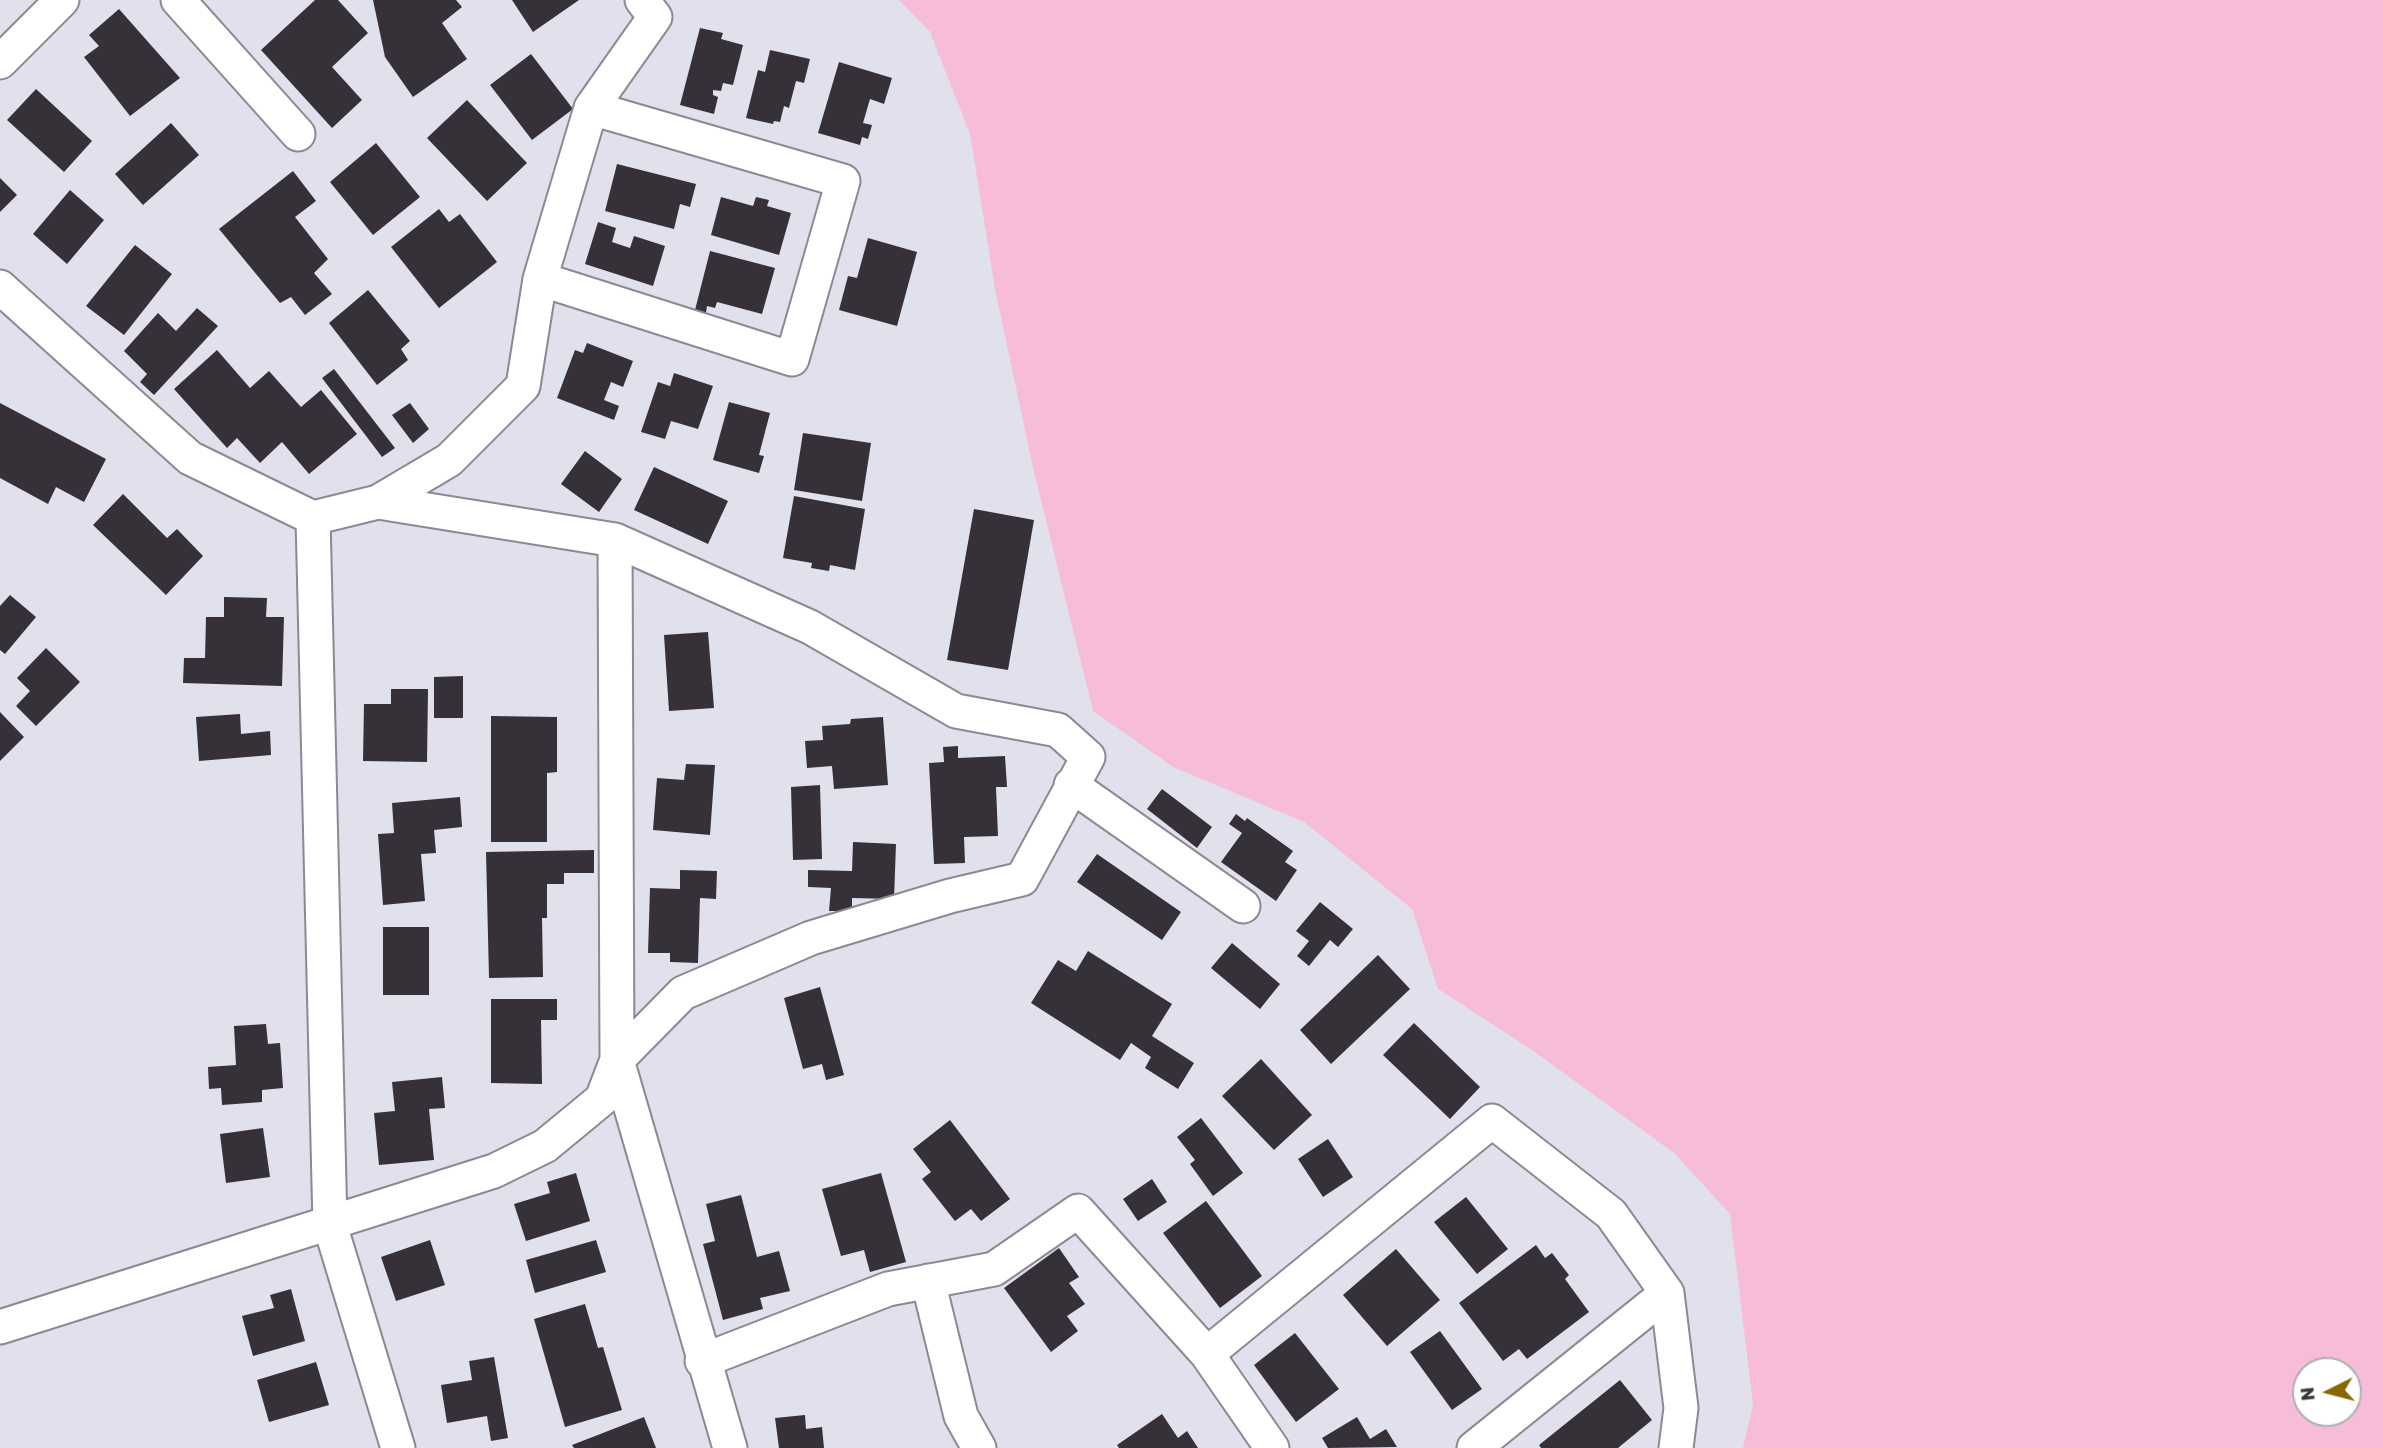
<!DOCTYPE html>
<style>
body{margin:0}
#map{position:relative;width:2383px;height:1448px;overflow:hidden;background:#e1e1ed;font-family:Rubik,sans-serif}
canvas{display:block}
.north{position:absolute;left:2292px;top:1357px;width:70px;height:70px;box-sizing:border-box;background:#fff;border:2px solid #afafb1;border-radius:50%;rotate:264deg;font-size:19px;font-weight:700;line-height:28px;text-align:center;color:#38383d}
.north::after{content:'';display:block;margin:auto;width:24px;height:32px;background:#896604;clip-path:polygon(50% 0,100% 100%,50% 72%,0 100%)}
</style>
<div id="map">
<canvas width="2383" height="1448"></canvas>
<div class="north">N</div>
</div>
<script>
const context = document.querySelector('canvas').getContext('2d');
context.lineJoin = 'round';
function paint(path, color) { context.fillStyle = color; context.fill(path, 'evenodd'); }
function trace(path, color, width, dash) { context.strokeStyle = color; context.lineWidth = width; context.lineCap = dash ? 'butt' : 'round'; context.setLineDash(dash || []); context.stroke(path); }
paint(new Path2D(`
 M899,0h1484v1448h-640l10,-43 -23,-191 -56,-61 -142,-103 -94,-61 -26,-80 -108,-87 -131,-55 -80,-56 -60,-243 -38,-179 -25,-155 -40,-102zM2306,1371h42v42h-42z`), '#f7bdd8');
paint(new Path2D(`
 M315,0h23l30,33 -36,34 30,33 -30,28 -71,-78z
 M373,0h83l6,7 -20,16 25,36 -54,38 -28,-40z
 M512,0h67l-46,32z
 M119,9l61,69 -50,38 -46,-59 15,-11 -10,-11z
 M700,28l23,5 -2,6 22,6 -10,40 -10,-2 -2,8 -8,-1v5l5,2 -4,17 -34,-9z
 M770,50l40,9 -6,24 -8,-2 -7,27 -5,-2 -4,16 -6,-1 -1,3 -27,-6 12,-48 7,2z
 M531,54l42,55 -41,31 -42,-55z
 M839,62l53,16 -8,26 -14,-5 -7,24 9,2 -4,14 -6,-2 -2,8 -42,-12z
 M36,89l56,52 -28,31 -57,-52z
 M467,100l60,63 -40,38 -60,-63z
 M171,123l28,32 -56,50 -28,-31z
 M376,143l44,54 -47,38 -43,-53z
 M617,164l79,20 -6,23 -10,-3 -6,25 -69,-18z
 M293,171l23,30 -21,16 33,42 -14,14 18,21 -27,21 -14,-18 -11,6 -61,-74z
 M0,178l17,17 -17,17z
 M70,190l34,30 -37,44 -34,-30z
 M721,197l32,9 3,-9 13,3 -2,6 24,7 -12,42 -68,-20z
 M439,209l10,13 11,-8 37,48 -58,46 -48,-61z
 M598,222l18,6 -4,14 18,6 4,-12 31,10 -12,40 -68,-22z
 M868,238l49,14 -20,74 -58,-16 9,-34 9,2z
 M135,245l37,29 -48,61 -38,-29z
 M710,251l65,17 -13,46 -45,-12 -2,6 -8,-2 -1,7 -11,-3z
 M368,290l42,51 -9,8 7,11 -31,25 -48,-62z
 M197,308l21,18 -64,69 -14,-13 7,-8 -23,-23 34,-38 18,18z
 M587,343l46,18 -10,26 -12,-5 -7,18 15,6 -5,14 -57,-22 18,-48 8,3z
 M217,350l33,38 19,-17 32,36 20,-17 36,44 -48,40 -27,-32 -22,21 -23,-25 -10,10 -53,-59z
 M334,369l61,79 -13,9 -60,-79z
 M674,373l39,13 -15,43 -27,-8 -6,18 -24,-7 17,-50 12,4z
 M729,402l41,11 -11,42 5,1 -5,17 -46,-13z
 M0,403l106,56 -22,43 -28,-15 -8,17 -48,-26z
 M410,403l19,26 -16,14 -21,-28z
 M803,433l68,10 -9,58 -68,-11z
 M585,451l37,28 -23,33 -38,-28z
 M654,467l74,34 -20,43 -74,-34z
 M123,494l44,44 10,-9 26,27 -37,39 -73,-70z
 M794,496l71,13 -10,61 -25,-5 -1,6 -18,-3 1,-5 -29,-5z
 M974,509l60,11 -26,150 -61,-10z
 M10,595l26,22 -31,37 -5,-4v-44z
 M224,597l43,1 -1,19h18l-2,69 -99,-3 1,-25h21l1,-41h18z
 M708,632l6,76 -45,3 -5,-76z
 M46,648l34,34 -44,44 -20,-20 14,-15 -13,-13z
 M463,676v42h-29v-41z
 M391,689h37l-1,73 -64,-1 1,-57h27z
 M0,712l24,25 -24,24z
 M240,714l1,20 29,-3 1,24 -72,6 -3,-44z
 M491,716l66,1v55l-10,1v69h-56z
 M883,717l5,68 -54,4 -2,-23 -25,2 -2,-27 18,-1 -1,-14 28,-2 1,-5z
 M958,746v12l47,-2 2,31h-11l2,49 -34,1 1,26 -31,1 -5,-101 15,-1 -1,-15z
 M686,764l29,1 -5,70 -57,-5 4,-52 27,2z
 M820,785l2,74 -29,1 -2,-73z
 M1162,789l50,38 -15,21 -50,-39z
 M460,797l2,30 -28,3 2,23 -15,1 4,47 -42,4 -5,-71 16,-1 -2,-30z
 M1236,814l9,7 2,-3 46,33 -8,11 12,8 -21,31 -55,-39 21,-29 -13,-9z
 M853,842l43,2 -2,55 -42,-1v13h-23l2,-23 -23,-1v-17l44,1z
 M594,850v23h-30v11h-17v34h-5l1,59 -54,1 -3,-126z
 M1097,854l84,58 -19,28 -85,-58z
 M680,870l37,1 -1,28 -16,-1 -2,65 -28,-1v-9h-22l2,-65 30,1z
 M1320,902l33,27 -15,18 -8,-7 -21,26 -12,-10 12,-15 -13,-10z
 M383,927h46v68h-46z
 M1232,943l48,41 -20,25 -49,-41z
 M1088,951l84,53 -20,32 42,27 -16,26 -33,-21 6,-11 -20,-14 -11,17 -89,-57 27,-43 18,11z
 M1378,955l32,34 -79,75 -31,-34z
 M820,987l24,88 -18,5 -4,-16 -19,5 -19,-71z
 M491,999h66v21h-16l1,64 -51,-1z
 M1414,1023l66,64 -30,32 -67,-64z
 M266,1024l2,20 12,-1 3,45 -21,2v12l-40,3 -1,-17 -12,1 -1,-22 28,-2 -2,-39z
 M1261,1059l51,56 -38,35 -52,-54z
 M442,1077l3,31 -16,1 5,51 -55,5 -5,-52 21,-2 -3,-29z
 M1201,1118l42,55 -30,23 -23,-32 5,-4 -18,-23z
 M950,1120l60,79 -29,22 -10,-12 -16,12 -33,-42 9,-7 -18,-23z
 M263,1128l7,49 -44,6 -6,-49z
 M1328,1139l25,38 -30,20 -25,-38z
 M576,1173l14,48 -64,20 -12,-37 36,-11 -3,-11z
 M881,1173l25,89 -36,10 -6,-22 -23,6 -19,-67z
 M1152,1179l15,23 -29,19 -15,-22z
 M741,1195l16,62 22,-6 11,40 -30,7 3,11 -40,11 -20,-76 12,-3 -9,-37z
 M1466,1197l42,52 -31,25 -43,-52z
 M1206,1201l56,75 -42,32 -57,-75z
 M430,1240l15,45 -49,16 -15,-44z
 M596,1240l10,32 -71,21 -9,-33z
 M1536,1245l9,13 7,-5 17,22 -4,4 24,33 -62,47 -8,-10 -16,12 -44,-58z
 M1059,1248l20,29 -10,6 16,21 -18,12 11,15 -27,21 -47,-64z
 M1396,1249l44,51 -53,46 -44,-51z
 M291,1289l14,52 -52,15 -11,-40 32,-8 -4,-13z
 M585,1304l13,44 5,-1 19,63 -57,17 -31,-108z
 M1440,1331l42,58 -30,21 -42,-58z
 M1295,1333l44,56 -43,33 -42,-57z
 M494,1357l14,81 -17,3 -4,-25 -40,7 -6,-38 31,-5 -3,-19z
 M316,1362l13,43 -60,17 -12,-42z
 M1620,1380l32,40 -34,28h-77l-2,-3z
 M1162,1414l16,24 9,-7 11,17h-79l-2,-3z
 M805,1415l1,14 16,-2 2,21h-45l-4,-30z
 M644,1417l12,31h-82l-2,-3z
 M1357,1417l13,22 16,-10 11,18 -69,1 -6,-10z`), '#363038');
const street = new Path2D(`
 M178,0l120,134
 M0,62l62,-62
 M540,279l252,80 51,-178 -252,-73
 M0,287l190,171 123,60 65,-16 71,-42 74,-74 17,-107 51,-171 64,-91 -13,-17
 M313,518l17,707 68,223
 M615,540l2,520 113,388
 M1071,785l172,121
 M928,1281l33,135 18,32
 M0,1327l494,-156 51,-25 57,-47 15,-39 66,-67 128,-55 139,-42 72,-17 66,-122 -30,-27 -102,-19 -146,-84 -195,-87 -237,-38
 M1207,1354l285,-233 119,93 56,79 14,115 -5,40
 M702,1361l186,-72 106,-20 84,-58 129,143 65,94
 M1474,1448l193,-155`);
trace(street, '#8a8a94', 37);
trace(street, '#fff', 33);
</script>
